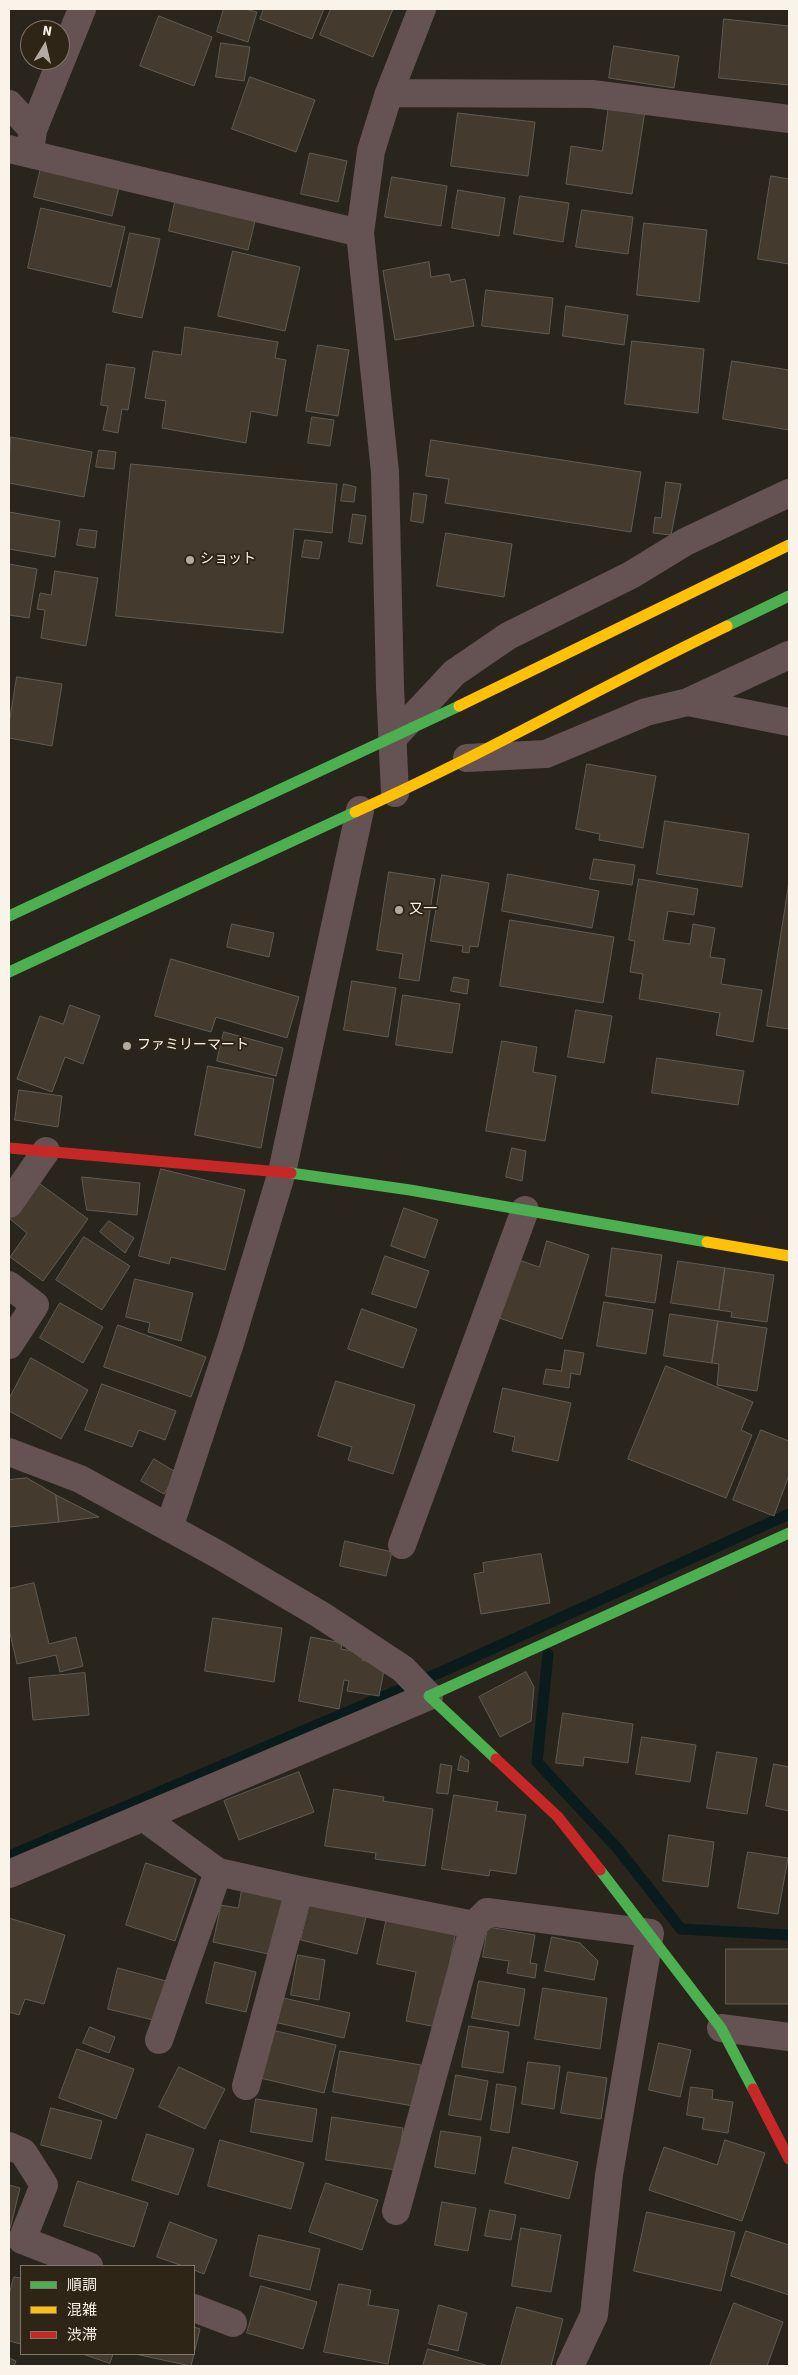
<!DOCTYPE html>
<meta charset="utf-8">
<style>
body{margin:0}
#map{position:relative;width:798px;height:2375px;overflow:hidden;background:#29241c;font-family:"Source Sans 3","Noto Sans JP",sans-serif}
canvas{display:block}
.frame{position:absolute;inset:0;border:10px solid #faf3ea;pointer-events:none}
.legend{position:absolute;left:20px;top:2265px;width:175px;height:90px;box-sizing:border-box;background:#2f2516;border:1px solid #80776b;margin:0;padding:6px 9px;list-style:none;font-size:15px;color:#faf3ea}
.legend li{display:flex;align-items:center;gap:10px;height:25px}
.legend b{width:25px;border:1px solid #80776b}
.north{position:absolute;left:20px;top:20px;width:50px;height:50px;box-sizing:border-box;background:#2f2516;border:1px solid #80776b;border-radius:50%;rotate:9deg;font-size:14px;font-weight:700;line-height:20px;text-align:center;color:#faf3ea}
.north::after{content:'';display:block;margin:auto;width:18px;height:22px;background:#b1aba2;clip-path:polygon(50% 0,100% 100%,50% 72%,0 100%)}
</style>
<div id="map">
<canvas width="798" height="2375"></canvas>
<div class="frame"></div>
<ul class="legend">
<li><b style="height:6px;background:#4caf50"></b>順調</li>
<li><b style="height:6px;background:#ffc107"></b>混雑</li>
<li><b style="height:6px;background:#c62828"></b>渋滞</li>
</ul>
<div class="north">N</div>
</div>
<script>
const context = document.querySelector('canvas').getContext('2d');
context.lineJoin = 'round';
function trace(path, color, width, dash) { context.strokeStyle = color; context.lineWidth = width; context.lineCap = dash ? 'butt' : 'round'; context.setLineDash(dash || []); context.stroke(path); }
function paint(path, color) { context.fillStyle = color; context.fill(path, 'evenodd'); }
function drawText(font, color, halo, rows, align = 'center') {
  context.font = font + ' "Source Sans 3","Noto Sans JP",sans-serif'; context.lineWidth = 4; context.setLineDash([]); context.textBaseline = 'middle'; context.strokeStyle = halo; context.fillStyle = color; for (const [text, x, y, turn = 0] of rows) {
    context.save(); context.translate(x, y); context.rotate((+turn || 0) * Math.PI / 180); context.textAlign = isNaN(turn) ? turn : align; if (halo) context.strokeText(text, 0, 0); context.fillText(text, 0, 0); context.restore();
  }
}
trace(new Path2D(`
 M548,1654l-11,108 81,87 63,80 108,6
 M9,1856l432,-184 348,-158`), '#0a1b1c', 11);
const building = new Path2D(`
 M224,9h21l12,3 -9,30 -31,-10z
 M264,9h60l-12,30 -52,-20z
 M331,9h62l-20,48 -53,-22z
 M159,16l53,21 -18,49 -54,-20z
 M724,19l65,7v59l-70,-7z
 M221,43l29,4 -6,34 -28,-4z
 M614,46l65,10 -5,32 -65,-10z
 M250,77l65,23 -19,52 -64,-23z
 M609,105l36,6 -13,83 -66,-10 5,-38 31,5z
 M458,113l77,9 -7,54 -77,-10z
 M310,153l37,8 -9,41 -37,-8z
 M42,164l78,19 -8,33 -78,-19z
 M771,176l18,3v85l-31,-5z
 M392,177l55,9 -6,40 -56,-9z
 M458,190l47,8 -6,38 -47,-8z
 M520,196l49,7 -6,39 -49,-8z
 M175,202l80,19 -7,29 -79,-19z
 M41,208l84,19 -14,60 -83,-19z
 M582,210l51,7 -5,37 -52,-7z
 M644,223l63,7 -8,72 -62,-7z
 M130,233l30,6 -18,79 -29,-6z
 M233,251l67,16 -15,64 -67,-15z
 M429,262l2,15 18,-3 2,8 14,-3 9,47 -79,14 -12,-69z
 M486,290l67,8 -4,36 -67,-8z
 M566,306l62,9 -4,30 -61,-9z
 M185,327l93,15 -3,16 11,2 -9,56 -26,-5 -5,32 -84,-15 4,-27 -21,-3 8,-47 28,4z
 M632,341l72,8 -6,64 -73,-9z
 M318,345l31,5 -11,66 -32,-5z
 M732,361l57,9v60l-66,-11z
 M107,364l28,4 -7,42 -6,-1 -4,24 -15,-3 5,-24 -7,-1z
 M312,417l22,3 -4,26 -22,-3z
 M11,437l81,15 -8,45 -75,-14z
 M431,440l210,32 -10,60 -186,-29 4,-24 -23,-3z
 M99,450l17,2 -2,17 -18,-2z
 M131,464l206,20 -5,49 -38,-4 -11,104 -167,-17z
 M666,482l15,2 -10,51 -18,-2 2,-16 6,1z
 M344,484l12,3 -2,15 -13,-1z
 M414,493l13,2 -4,28 -12,-2z
 M9,512l51,9 -5,36 -46,-8z
 M353,514l13,2 -4,28 -13,-2z
 M80,529l17,2 -2,17 -18,-3z
 M446,533l66,11 -8,53 -67,-11z
 M305,540l17,2 -3,17 -17,-2z
 M9,564l28,5 -8,49 -20,-3z
 M55,571l43,7 -12,68 -45,-8 4,-28 -8,-1 3,-16 11,2z
 M17,677l45,7 -10,62 -43,-8v-14z
 M587,764l69,12 -13,72 -44,-8 1,-6 -24,-5z
 M665,821l84,13 -7,53 -85,-13z
 M594,859l41,6 -3,20 -42,-6z
 M389,872l46,7 -16,102 -20,-3 4,-24 -26,-4z
 M508,874l91,17 -7,37 -90,-17z
 M442,875l47,8 -11,64 -8,-1 -1,7 -7,-1 1,-6 -32,-5z
 M639,879l59,10 -4,26 -26,-4 -5,29 27,4 3,-20 22,4 -5,29 15,2 -4,25 41,6 -9,52 -37,-7 4,-22 -81,-14 4,-25 -13,-2 5,-31 -6,-1z
 M789,882v147l-22,-3z
 M510,920l104,17 -11,66 -103,-17z
 M232,924l42,9 -5,24 -42,-10z
 M171,959l128,38 -12,41 -71,-21 -5,15 -56,-16z
 M454,977l15,3 -2,14 -16,-3z
 M352,981l44,7 -8,49 -44,-7z
 M403,995l57,9 -8,49 -56,-8z
 M70,1005l30,11 -17,48 -18,-7 -13,35 -35,-13 23,-63 23,8z
 M576,1010l36,6 -8,47 -36,-6z
 M224,1032l59,16 -7,28 -59,-15z
 M502,1041l35,6 -4,25 23,4 -11,65 -59,-10z
 M657,1058l87,13 -6,34 -86,-12z
 M208,1066l66,13 -13,69 -66,-13z
 M19,1090l43,6 -4,31 -43,-7z
 M512,1148l14,3 -4,30 -16,-4z
 M161,1169l84,21 -20,80 -54,-13 -2,7 -30,-8z
 M82,1177l58,6 -3,32 -50,-5z
 M36,1181l52,38 -45,62 -33,-24 17,-24 -18,-15z
 M404,1208l34,12 -13,38 -34,-12z
 M109,1221l25,17 -9,15 -25,-21z
 M84,1237l46,29 -28,44 -46,-30z
 M547,1241l42,14 -27,84 -66,-22 20,-58 23,8z
 M612,1248l50,7 -7,48 -49,-7z
 M385,1256l44,15 -13,37 -44,-14z
 M678,1261l47,7 -6,42 -48,-7z
 M725,1268l49,7 -7,47 -36,-5 1,-5 -13,-2z
 M135,1279l58,14 -12,48 -33,-9 2,-9 -24,-6z
 M604,1302l49,8 -7,44 -49,-8z
 M60,1303l43,24 -20,36 -43,-25z
 M362,1309l55,20 -14,39 -55,-19z
 M670,1314l48,7 -6,42 -48,-7z
 M718,1321l49,7 -10,63 -40,-6 2,-21 -7,-1z
 M118,1325l88,32 -15,40 -87,-30z
 M565,1350l19,3 -4,22 -9,-2 -2,15 -26,-4 3,-15 15,2z
 M31,1358l57,32 -27,49 -52,-28v-12z
 M666,1366l87,36 -12,28 11,5 -26,63 -98,-39z
 M336,1381l79,24 -22,69 -45,-14 4,-13 -34,-11z
 M102,1384l74,27 -11,29 -26,-10 -7,17 -47,-17z
 M503,1388l68,15 -13,58 -46,-10 3,-14 -21,-5z
 M761,1430l28,11v34l-15,41 -41,-16z
 M154,1459l23,14 -13,21 -23,-13z
 M27,1478l29,17 3,27 -50,5v-47z
 M56,1495l43,22 -40,5z
 M345,1541l47,11 -6,24 -46,-10z
 M541,1554l9,49 -69,11 -7,-40 10,-2 -1,-9z
 M34,1583l15,61 27,-7 7,29 -23,6 -4,-17 -39,9 -8,-35v-40z
 M213,1618l69,10 -8,54 -69,-11z
 M311,1637l31,6 -1,6 23,4 -2,7 23,5 -6,31 -32,-5 2,-10 -5,-1 -5,29 -40,-8z
 M526,1672l8,15 -3,34 -31,16 -21,-40z
 M85,1673l4,42 -56,5 -4,-42z
 M563,1713l70,11 -5,39 -44,-6 -1,9 -27,-3z
 M642,1737l54,8 -6,37 -54,-8z
 M717,1752l40,6 -10,56 -40,-6z
 M461,1756l8,5 -1,11 -10,-2z
 M441,1764l11,2 -4,28 -11,-1z
 M774,1764l15,3v44l-23,-5z
 M299,1772l15,40 -75,28 -15,-39z
 M334,1789l50,8 -1,4 50,8 -8,57 -50,-7 1,-6 -51,-7z
 M454,1795l44,7 -2,9 30,4 -10,59 -26,-4 -1,6 -47,-7z
 M669,1835l45,7 -6,45 -45,-6z
 M748,1852l40,6 -10,56 -40,-6z
 M146,1863l50,16 -21,62 -49,-16z
 M242,1890l42,8 -11,57 -60,-13 8,-37 17,3z
 M311,1899l56,14 -10,41 -56,-14z
 M387,1917l69,14 -19,96 -31,-6 10,-49 -39,-8z
 M9,1918l56,17 -21,69 -19,-5 -6,16 -10,-3z
 M488,1927l47,8 -5,28 7,1 -2,14 -28,-5 2,-12 -26,-4z
 M552,1937l28,6 18,18 -4,19 -49,-9z
 M726,1949h63v55h-63z
 M298,1955l27,5 -6,40 -28,-5z
 M215,1962l41,10 -10,40 -40,-9z
 M118,1968l48,13 -9,40 -49,-12z
 M479,1981l46,8 -6,37 -47,-8z
 M543,1988l64,10 -7,51 -65,-10z
 M279,1997l71,16 -6,25 -70,-16z
 M469,2026l40,6 -6,41 -41,-6z
 M90,2027l25,10 -6,16 -26,-10z
 M272,2030l64,15 -12,48 -64,-15z
 M659,2043l32,7 -11,47 -31,-7z
 M77,2049l57,20 -18,50 -57,-21z
 M340,2051l81,14 -8,41 -80,-14z
 M528,2062l32,4 -6,43 -32,-5z
 M179,2067l46,22 -20,40 -46,-22z
 M568,2072l39,6 -6,41 -40,-6z
 M456,2075l32,6 -7,39 -32,-5z
 M497,2084l19,3 -7,46 -18,-3z
 M691,2087l22,3 -1,9 21,3 -5,31 -26,-4 2,-11 -17,-3z
 M256,2099l61,10 -5,33 -61,-10z
 M51,2108l51,13 -11,38 -50,-14z
 M332,2117l71,11 -6,42 -71,-10z
 M441,2131l40,6 -6,37 -40,-7z
 M147,2134l47,15 -16,46 -46,-15z
 M220,2140l84,23 -13,46 -83,-23z
 M725,2140l40,13 -23,68 -93,-31 15,-43 53,18z
 M513,2147l65,15 -9,37 -64,-16z
 M78,2181l70,22 -14,44 -70,-21z
 M326,2183l52,17 -16,50 -53,-18z
 M9,2185l11,3 -10,41h-1z
 M442,2202l34,6 -8,43 -33,-6z
 M490,2210l26,5 -5,25 -26,-4z
 M647,2212l88,20 -14,59 -87,-20z
 M170,2222l47,18 -13,34 -10,-4v-4h-11l-26,-9z
 M521,2228l40,7 -10,57 -39,-6z
 M746,2231l43,14v50l-58,-19z
 M259,2235l61,14 -10,41 -60,-14z
 M14,2277l7,1v66l-12,-3v-46z
 M339,2284l32,6 -3,15 31,5 -11,54 -64,-12z
 M261,2286l56,16 -14,47 -56,-16z
 M734,2303l49,19 -16,44h-57z
 M439,2305l28,8 -9,38 -29,-7z
 M517,2307l46,12 -12,47h-50z
 M194,2327l6,2 -9,37 -56,-12h59z
 M428,2349l61,17h-66z
 M83,2354h30l-3,9z
 M9,2358l7,3 -2,5h-5z`);
paint(building, '#443b2e');
trace(building, '#605c55', 1);
trace(new Path2D(`
 M389,93l203,1 197,25
 M9,104l24,26
 M9,149l351,84
 M30,153l3,-23 49,-121
 M688,702l101,20
 M394,737l60,-64 54,-37 123,-61 54,-33 104,-49
 M467,758l79,-4 100,-42 42,-10 101,-47
 M395,793l-5,-106 -5,-215 -25,-239 11,-82 18,-58 33,-84
 M9,1204l37,-53
 M9,1285l26,20 -26,40
 M9,1452l71,27 139,76 102,60 82,54 26,27 -420,178
 M169,1528l62,-188 51,-168 78,-362
 M402,1545l123,-335
 M143,1817l75,55 81,18 175,35 13,-13 163,21 -41,242 -15,140 -24,51
 M721,2028l68,9
 M159,2040l59,-168
 M246,2086l53,-196
 M9,2146l14,6 21,33 -22,55 67,26
 M396,2211l78,-286
 M194,2308l39,15`), '#655252', 28);
trace(new Path2D(`
 M727,626l62,-30
 M9,916l450,-210
 M9,972l346,-160
 M291,1173l119,17 297,52
 M496,1759l-67,-63 360,-163
 M600,1870l121,158 32,61`), '#4caf50', 11);
trace(new Path2D(`
 M459,706l330,-161
 M355,812c126,-56 247,-126 372,-186
 M707,1242l82,14`), '#ffc107', 11);
trace(new Path2D(`
 M9,1148l282,25
 M496,1759l62,58 42,53
 M753,2089l36,70`), '#c62828', 11);
for (const [x, y, r, color] of [
 [190,560,5,"#b1aba2"],
 [399,910,5,"#b1aba2"],
 [127,1046,5,"#b1aba2"]
]) { const dot = new Path2D(); dot.arc(x, y, r, 0, 2 * Math.PI); context.fillStyle = color; context.fill(dot); trace(dot, '#2f2516', 2); }
drawText('14px', '#faf3ea', '#2f2516', [
 ["ショット",200,560],
 ["又一",409,910],
 ["ファミリーマート",137,1046]
], 'left');
</script>
